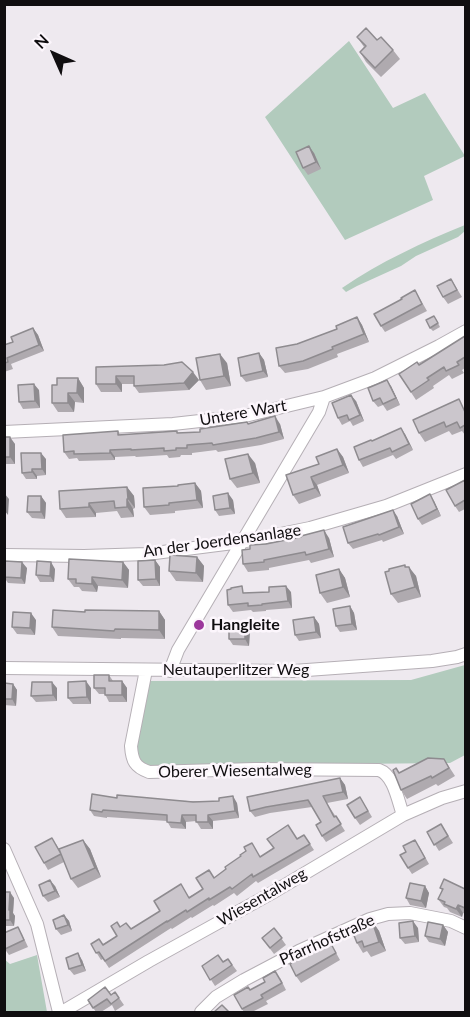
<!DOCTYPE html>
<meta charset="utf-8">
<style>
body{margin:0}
#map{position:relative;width:470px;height:1017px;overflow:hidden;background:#eee9ef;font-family:Lato,sans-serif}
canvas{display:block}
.frame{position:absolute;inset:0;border:6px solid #100e10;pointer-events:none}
.north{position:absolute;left:24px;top:24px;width:60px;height:60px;-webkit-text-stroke:4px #fcf6fc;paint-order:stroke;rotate:315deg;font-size:16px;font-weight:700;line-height:24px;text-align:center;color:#100e10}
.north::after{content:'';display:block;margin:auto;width:21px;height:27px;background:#100e10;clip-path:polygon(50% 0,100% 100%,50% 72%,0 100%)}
</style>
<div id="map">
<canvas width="470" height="1017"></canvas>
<div class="frame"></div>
<div class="north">N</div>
</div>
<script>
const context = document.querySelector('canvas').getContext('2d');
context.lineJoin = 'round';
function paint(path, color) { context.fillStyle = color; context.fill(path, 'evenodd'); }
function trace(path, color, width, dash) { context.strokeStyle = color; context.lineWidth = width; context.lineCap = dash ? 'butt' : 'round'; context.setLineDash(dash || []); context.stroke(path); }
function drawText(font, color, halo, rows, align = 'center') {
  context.font = font + ' Lato,sans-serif'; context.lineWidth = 5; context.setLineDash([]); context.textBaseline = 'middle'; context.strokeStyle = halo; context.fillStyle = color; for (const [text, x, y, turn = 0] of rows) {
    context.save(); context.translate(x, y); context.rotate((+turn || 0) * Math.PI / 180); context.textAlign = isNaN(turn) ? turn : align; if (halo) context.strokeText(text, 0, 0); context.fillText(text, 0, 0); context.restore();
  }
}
paint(new Path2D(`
 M349,41l44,67 32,-15 40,63 -41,20 9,24 -88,40 -80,-123z
 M465,225v6l-7,6 -42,19 -15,10 -44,20 -11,6 -4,-4c38,-26 81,-46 123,-63z
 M465,665v90l-15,8 -301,3 -8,-2 -8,-19 15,-64 263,-1z
 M37,955l10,57h-35l-7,-1 -1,-52 6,5z`), '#b2cbbd');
const minor = new Path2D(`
 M4,432l169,-8 72,-8 79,-19 51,-19 64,-32 27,-15
 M4,555l80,1 63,-2 94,-12 69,-14 76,-22 80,-32
 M4,668l289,3 139,-10 25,-4 9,-3
 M146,670l-15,76c1,15 4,21 18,26l106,-3 124,1c15,5 19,31 24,45
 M170,671l8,-21 141,-238 5,-15
 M4,849l33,75 22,88
 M62,1012l87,-51 121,-67 133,-79 39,-17 24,-7
 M201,1012l15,-15 28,-17 55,-29 71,-32 18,-5 22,-1 41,8 15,7`);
trace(minor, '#b5afb5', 14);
trace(minor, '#fff', 12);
paint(new Path2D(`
 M357,37l36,13 7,9 -19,18 -15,-15 -6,-10 4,-5z
 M314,153l7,16 -13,6 -5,-7z
 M451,279l11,18 -14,7 -5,-7z
 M415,290l12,21 -42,21 -4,-6 21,-27z
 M357,317l5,8 7,17 -32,12 1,3 -30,12 -23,4 -6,-7 18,-22 40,-15z
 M436,319l4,8 -7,4 -3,-3z
 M33,328l5,7 6,16 -33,13 2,5 -9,3v-27l9,-3z
 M465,336v32l-3,2 2,3 -12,6 -3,-4 -16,11 1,2 -18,12 -17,-26 20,-9z
 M259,353l5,7 4,17 -22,5 -5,-6z
 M227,363l4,23 -25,4 -6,-10z
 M96,367l103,13 -10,10 -50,3 -5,-7v-2h-12v8h-21l-5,-8z
 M78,378l6,10v15l-9,-1 -1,10h-16l-6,-9 5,-18z
 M391,386l9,19 -13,6 -4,-6 -5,2 -5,-6z
 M39,390l1,18 -17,1 -4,-7z
 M356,401l8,20 -11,5 -3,-5 -8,4 -4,-7z
 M465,408v27l-3,-4 -10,4 -3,-4 -24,11 -6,-9z
 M248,424h32l4,15 -23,6 -37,6 -6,1 -2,-2 -24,3v2h-11l-1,2 -11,1 -2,-3 -31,2 -1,-1 -20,1v3l-36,1 -2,-3 -8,1 -5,-7 54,-21 2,4 80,-3z
 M405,434l8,16 -17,9 -3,-4 -30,12 -4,-7 13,-19z
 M4,437l11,7v20h-11z
 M337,449l6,8 6,16 -32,12 4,11 -22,8 -6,-9 26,-31z
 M46,459v16l-9,1v3h-11l-4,-6z
 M255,463l5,20 -23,5 -7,-9z
 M465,480v29l-6,3 -4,-6z
 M195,483l6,8 2,17 -28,3v2l-25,2 -6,-8 34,-21z
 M127,487l7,9 1,12 -2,1 1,8 -13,1 -4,-7 -21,2v4l-30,1 -6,-9z
 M41,496l5,7 -1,16 -13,-1 -5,-6z
 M233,500l2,14 -16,2 -4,-6z
 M434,501l7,15 -19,9 -4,-6z
 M397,516l7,18 -21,8 -1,-2 -29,9 -5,-6z
 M329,538l5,19 -23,6 -2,-3 -40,8v2l-21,2 -5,-8z
 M197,557l7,9 -1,16 -27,-1 -7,-10z
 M155,560l5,7v19h-17l-5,-6z
 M123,562l6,8 -1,18 -30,-2 -1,6 -15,-1 -3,-4h-5l-6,-8z
 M406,567l10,9 5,21 -23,6 -7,-9z
 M27,568l-2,16 -17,-1 -4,-6v-8z
 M55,569l-1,13h-14l-4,-7z
 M339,569l6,9 5,19 -23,6 -7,-10z
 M291,592l1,16 -26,2v1l-13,1 -2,-2 -18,2 -5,-7 18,-12z
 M350,606l4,7 3,17 -17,2 -4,-6z
 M159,611l6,9v19l-44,-1v1l-63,-3 -6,-9 33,-15z
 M314,617l5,7 2,14 -22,3 -4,-6z
 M36,620l-1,15 -18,-1 -5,-7z
 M245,623l5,7 -1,16 -16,-1 -4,-6z
 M109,675l4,6h9l5,7v14h-18l-4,-8h-6l-5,-6z
 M4,683l9,1 4,6 -1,16 -12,-1z
 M57,688v13l-21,1 -5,-6z
 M91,688v16h-18l-5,-6z
 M444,759l11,17 -17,10 -2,-2 -29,15 -6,-9z
 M340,778l5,7 3,14 -21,4 18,28 -19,11 -4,-6 -1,-14 -9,-15 -42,6 -15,4 -5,-6z
 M360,797l12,20 -12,8 -5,-7z
 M117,798l120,5 2,15 -26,3v8h-12l-5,-8 -10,1v7l-15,-1 -4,-7 -60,-4v1l-13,-2 -4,-6z
 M441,824l12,19 -14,8 -12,-19z
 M304,835l10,15 -56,33 -2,-2 -19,15 -3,-3 -20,13 -1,-1 -21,13 -1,-1 -19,12 -1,-1 -62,40 -6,-9 -2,1 -10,-16h12l14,-8 3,-9 11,2 72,-40 11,-11 47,-21z
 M83,840l7,9 11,28 -23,11 -7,-9 -7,-17 -16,8 -4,-7 12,-19 3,5z
 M419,846l10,18 -17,10 -4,-6 -2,-16z
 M55,886l5,11 -12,5 -5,-6z
 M425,886l4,7 -3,15 -16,-3 -4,-7z
 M440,888l25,1v25l-2,-1 -1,4 -12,-5 -3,-4 -3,-1 -6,-8 4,-9z
 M4,892l10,6 -1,15 2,3 -1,10h-10z
 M64,915l5,6 3,10 -11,4 -5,-6z
 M372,921l7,10 7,20 -15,6 -4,-6 -4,2 -6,-10z
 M443,925l5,7 -3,14 -16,-4 -4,-6z
 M18,927l4,7 6,13 -19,8 -5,-7z
 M274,928l12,17 -12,9 -12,-16z
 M418,928l1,14 -14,2 -5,-6z
 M330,942l10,18 -39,23 -5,-7z
 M228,959l9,12 -22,15 -13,-20 21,-4z
 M82,960l4,11 -12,4 -5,-6z
 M280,978l6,12 -20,11 2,3 -16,8h-8l-2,-3 8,-19z
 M115,992l9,13 -9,6 -3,-6 -11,7h-5l-8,-12 23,-5z`), '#afaaaf');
paint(new Path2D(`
 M309,146l5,7 7,16 -5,-7z
 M357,317l5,8 7,17 -5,-8z
 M33,328l5,7 6,16 -5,-6z
 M259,353l5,7 4,17 -5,-6z
 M220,354l7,9 4,23 -7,-10z
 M193,372l6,8 -10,10 -5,-7z
 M116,376l6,8v8l-6,-8z
 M78,378l6,10v15l-7,-10z
 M387,380l4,6 9,19 -4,-7z
 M34,384l5,6 1,18 -5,-7z
 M68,393l7,9 -1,10 -6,-9z
 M351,395l5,6 8,20 -4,-6z
 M275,416l5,8 4,15 -5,-7z
 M401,428l4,6 8,16 -4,-6z
 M10,437l5,7v20l-5,-7z
 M337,449l6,8 6,16 -6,-8z
 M110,450l5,7v3l-5,-7z
 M41,453l5,6v16l-4,-6z
 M248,454l7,9 5,20 -7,-10z
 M32,469l5,7v3l-5,-7z
 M311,477l6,8 4,11 -6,-8z
 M195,483l6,8 2,17 -6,-8z
 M127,487l7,9 1,12 -7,-9z
 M4,493l5,6 -1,16 -4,-5z
 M228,493l5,7 2,14 -5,-6z
 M430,494l4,7 7,15 -4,-7z
 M41,496l5,7 -1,16 -4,-7z
 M127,499l6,10 1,8 -7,-10z
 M89,503l7,10v4l-7,-10z
 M393,510l4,6 7,18 -5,-7z
 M324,530l5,8 5,19 -5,-8z
 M197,557l7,9 -1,16 -7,-9z
 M155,560l5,7v19l-4,-7z
 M22,562l5,6 -2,16 -4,-6z
 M51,562l4,7 -1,13 -4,-6z
 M123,562l6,8 -1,18 -6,-8z
 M405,565l6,9 -2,-7 7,9 5,21 -6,-10z
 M339,569l6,9 5,19 -7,-10z
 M92,577l6,9 -1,6 -5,-8z
 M286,586l5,6 1,16 -4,-7z
 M350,606l4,7 3,17 -5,-6z
 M159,611l6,9v19l-6,-9z
 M31,613l5,7 -1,15 -5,-7z
 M314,617l5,7 2,14 -5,-6z
 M245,623l5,7 -1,16 -4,-7z
 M86,681l5,7v16l-4,-7z
 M122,681l5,7v14l-5,-7z
 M52,682l5,6v13l-4,-6z
 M13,684l4,6 -1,16 -4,-7z
 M340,778l5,7 3,14 -5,-7z
 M233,796l4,7 2,15 -4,-7z
 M182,815l4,7v7l-5,-6z
 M208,815l5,6v8l-5,-7z
 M83,840l7,9 11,28 -6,-9z
 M50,880l5,6 5,11 -5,-6z
 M425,886l4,7 -3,15 -5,-7z
 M10,892l4,6 -1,15 2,3 -1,10 -4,-6 -1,-10z
 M458,905l5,8 -1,4 -6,-8z
 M64,915l5,6 3,10 -4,-6z
 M372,921l7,10 7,20 -7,-9z
 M413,921l5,7 1,14 -4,-6z
 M443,925l5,7 -3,14 -5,-7z
 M78,953l4,7 4,11 -4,-6z`), '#8e8b8f');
const building = new Path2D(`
 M366,28l11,12 4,-3 12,13 -18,18 -15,-16 6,-6 -9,-9z
 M309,146l7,16 -13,6 -7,-16z
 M451,279l6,11 -14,7 -6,-11z
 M415,290l7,14 -41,22 -7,-12 28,-15 -1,-1z
 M434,316l4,7 -8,5 -4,-8z
 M357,317l7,17 -32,13 1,2 -30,12 -24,5 -3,-18 21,-4 40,-15 -1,-3z
 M33,328l6,17 -32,13 1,4 -4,1v-18l9,-3 -2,-5z
 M465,336v21l-8,5 2,3 -13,6 -2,-4 -17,11 2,2 -18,12 -12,-18 18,-12 2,3z
 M259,353l4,18 -22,5 -3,-18z
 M220,354l4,22 -24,4 -4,-22z
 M182,362l11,10 -9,11 -50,3v-10h-18v8h-20v-17l68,-2z
 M57,378h21l-1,15h-9v10h-16v-18h5z
 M387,380l9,18 -13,6 -3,-6 -7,3 -5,-13z
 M34,384l1,17 -16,1 -1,-17z
 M351,395l9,20 -11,5 -2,-5 -9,3 -6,-15z
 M459,399l6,13v13l-5,3 -3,-6 -11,5 -2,-5 -25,11 -6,-13z
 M275,416l4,16 -23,6 -37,6 -6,1 -1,-2 -25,2v3h-11v2l-12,1v-3l-33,2v-1l-21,1v3l-36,1v-3l-10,1 -1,-17 55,-4v4l59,-4v2l23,-1v-3l47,-7 1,2z
 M401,428l8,16 -17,8 -2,-4 -31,12 -5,-13 17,-7 1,1z
 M4,437h6v20h-6z
 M337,449l6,16 -32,12 4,11 -22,7 -7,-20 33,-11 -3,-7z
 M21,453h20l1,16h-10v3l-10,1z
 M248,454l5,19 -23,6 -5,-20z
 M465,480v20l-10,6 -9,-16z
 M195,483l2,17 -28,3v2l-25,2 -1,-19 35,-2v-1z
 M127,487l1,12h-1v8l-12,1 -1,-7 -25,2v4l-29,2 -1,-18z
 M228,493l2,15 -15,2 -2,-14z
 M430,494l7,15 -19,10 -7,-15z
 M28,496h13v16h-14z
 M393,510l6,17 -20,8 -1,-1 -30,9 -5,-16z
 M324,530l5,19 -23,6 -1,-3 -41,8v2l-21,2 -1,-14 8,-1v-4l16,-1 35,-7v-1z
 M170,555l27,2 -1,16 -27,-2z
 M69,559l54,3 -1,18 -30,-3v7l-16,-1v-4h-8z
 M155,560l1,19 -18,1v-19z
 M5,561l17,1 -1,16 -17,-1z
 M37,561l14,1 -1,14 -14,-1z
 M405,565v2h4l6,20 -24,7 -6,-22 4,-1v-2z
 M339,569l4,18 -23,6 -4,-18z
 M242,586l1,7 26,-1v-5l17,-1 2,15 -26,3v1l-14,1v-3l-20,2 -1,-15 4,-1v-1z
 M350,606l2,18 -16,2 -3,-17z
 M53,610l32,2v-2l74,1v19l-44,-1 -1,2 -62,-4z
 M13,612l18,1 -1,15 -18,-1z
 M314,617l2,15 -21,3 -2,-15z
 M229,623h16v16h-16z
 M94,675h15v6h13v14h-17v-7h-11z
 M86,681l1,16 -19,1v-16z
 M32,682h20l1,13 -22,1z
 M4,683l9,1 -1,15h-8z
 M428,758l16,1 5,9 -17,10 -1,-2 -30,14 -8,-20 3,-2 3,5z
 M340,778l3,14 -20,4 11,21 2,-1 5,8 -19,12 -6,-11 5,-3 -13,-22 -42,7 -16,4 -3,-14z
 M92,794l25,4v-3l76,7 26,-1v-3l14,-2 2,15 -27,4v7h-12v-7h-14l-1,8 -14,-1v-7l-64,-5 -1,2 -12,-2z
 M360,797l8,14 -13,7 -8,-13z
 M441,824l7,12 -14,9 -7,-13z
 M288,825l9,14 7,-4 6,9 -57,33 -1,-3 -20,15 -2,-2 -21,13v-2l-22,14 -1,-2 -19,12v-1l-62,40 -6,-9 -3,1 -5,-9 8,-5 4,6 14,-9 -6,-10 6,-4 3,5 6,-4 5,6 29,-18 -6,-10 27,-17 8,14 14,-9 -7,-11 13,-8 5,8 12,-9 -1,-2 16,-11 -1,-1 6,-4 -2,-4 8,-4 8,14 14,-9 -7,-9z
 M52,838l9,16 -17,9 -9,-16z
 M83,840l12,28 -24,11 -12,-30z
 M415,840l10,18 -17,10 -8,-13 6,-3 -3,-6z
 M444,879l21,10v19l-7,-3 -2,4 -12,-5 1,-2 -7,-3 5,-10 -3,-1z
 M50,880l5,11 -12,5 -4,-11z
 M410,883l15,3 -4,15 -15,-3z
 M4,892h6l-1,18h1v10h-6z
 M64,915l4,10 -12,4 -3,-9z
 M372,921l7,21 -15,5 -2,-6 -5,2 -6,-15z
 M413,921l2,15 -15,2 -1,-15z
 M428,922l15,3 -3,14 -15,-3z
 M18,927l6,13 -19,9 -1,-16z
 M274,928l8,10 -12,10 -8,-10z
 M330,942l6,11 -40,23 -6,-12z
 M78,953l4,12 -13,4 -3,-11z
 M218,955l5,7 5,-3 4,6 -22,15 -8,-14z
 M275,971l7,12 -21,12 2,3 -21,11 -8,-14 14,-8 2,3 15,-8 -2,-4z
 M105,987l6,8 4,-3 4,6 -8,6 -4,-5 -14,9 -5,-8z
 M222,1005l7,7h-15z`);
paint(building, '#cbc6cc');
trace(building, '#8e8b8f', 1.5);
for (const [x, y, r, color] of [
 [199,625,6,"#9c379c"]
]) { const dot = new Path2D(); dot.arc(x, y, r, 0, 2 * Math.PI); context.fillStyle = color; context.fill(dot); trace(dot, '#fcf6fc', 2); }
drawText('16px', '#100e10', '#fcf6fc', [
 ["Untere Wart",243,413,-10],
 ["An der Joerdensanlage",222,541,-8],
 ["Neutauperlitzer Weg",236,670],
 ["Oberer Wiesentalweg",235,771,-1],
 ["Wiesentalweg",262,897,-30],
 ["Pfarrhofstraße",327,940,-24]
]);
drawText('bold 16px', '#100e10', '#fcf6fc', [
 ["Hangleite",211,625]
], 'left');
</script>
